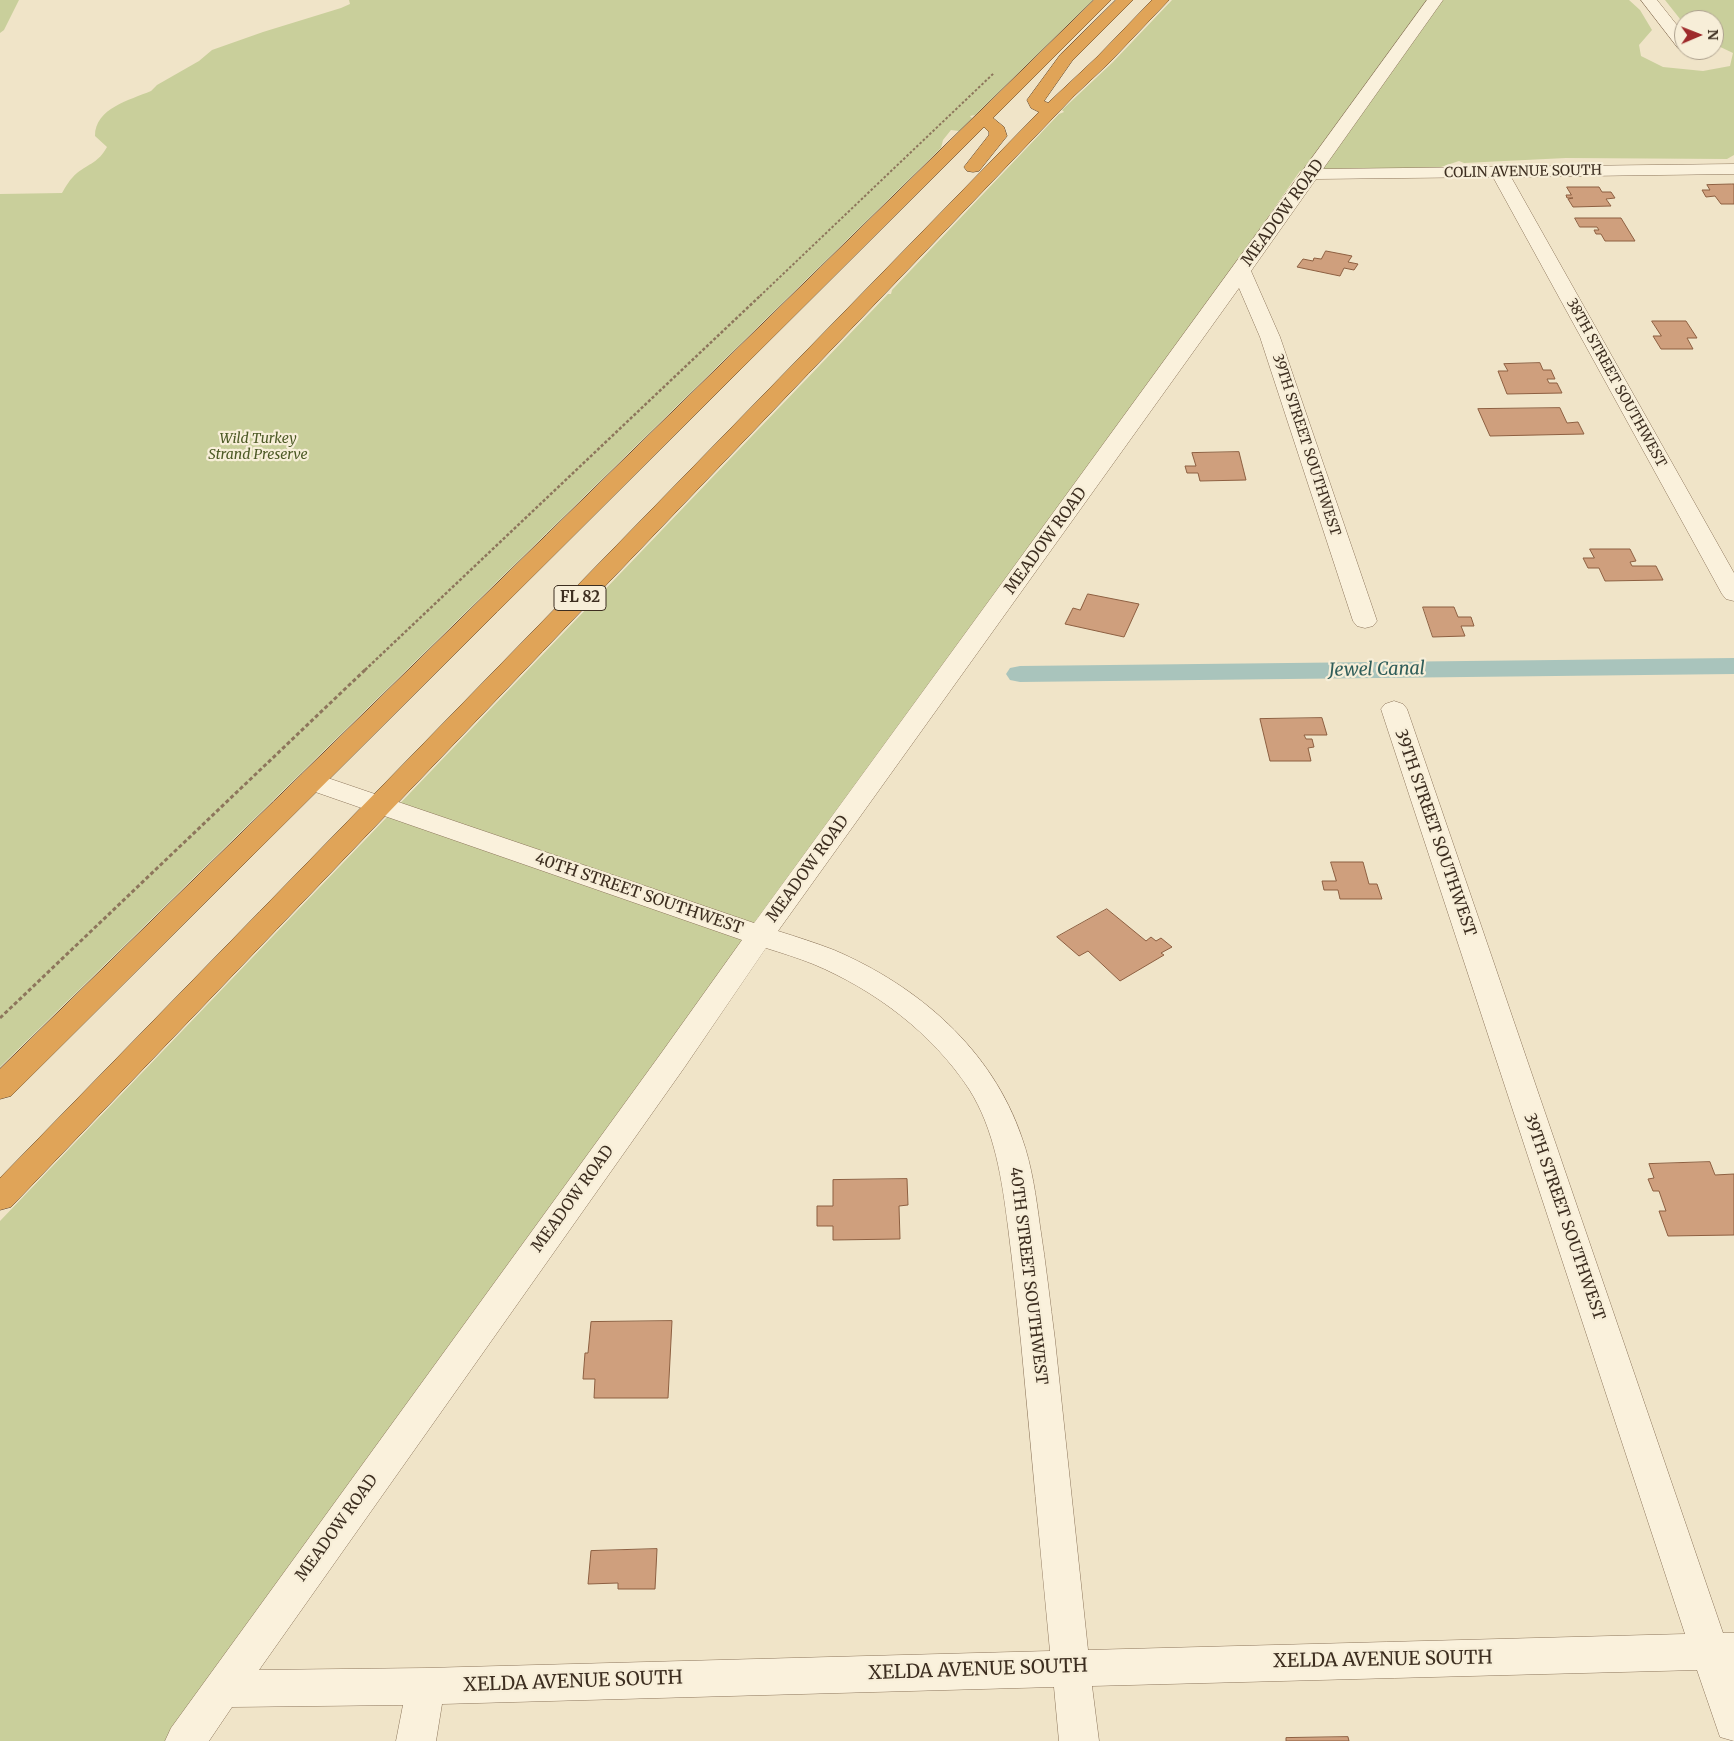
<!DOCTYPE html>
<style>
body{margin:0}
#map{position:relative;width:1734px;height:1741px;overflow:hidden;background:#f0e4c8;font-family:Merriweather,serif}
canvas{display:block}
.north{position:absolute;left:1674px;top:10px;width:50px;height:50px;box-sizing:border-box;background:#f7eed8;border:1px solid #ada18e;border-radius:50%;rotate:89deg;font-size:14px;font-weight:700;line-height:20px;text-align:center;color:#3d2e20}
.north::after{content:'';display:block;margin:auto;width:18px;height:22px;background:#9e2a2b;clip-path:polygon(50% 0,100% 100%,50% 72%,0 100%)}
</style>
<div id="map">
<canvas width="1734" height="1741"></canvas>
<div class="north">N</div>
</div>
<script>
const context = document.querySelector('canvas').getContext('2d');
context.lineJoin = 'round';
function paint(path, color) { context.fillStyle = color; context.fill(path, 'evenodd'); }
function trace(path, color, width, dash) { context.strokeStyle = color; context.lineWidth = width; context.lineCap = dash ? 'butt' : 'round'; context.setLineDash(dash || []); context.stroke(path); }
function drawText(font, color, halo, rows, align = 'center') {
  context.font = font + ' Merriweather,serif'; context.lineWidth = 4.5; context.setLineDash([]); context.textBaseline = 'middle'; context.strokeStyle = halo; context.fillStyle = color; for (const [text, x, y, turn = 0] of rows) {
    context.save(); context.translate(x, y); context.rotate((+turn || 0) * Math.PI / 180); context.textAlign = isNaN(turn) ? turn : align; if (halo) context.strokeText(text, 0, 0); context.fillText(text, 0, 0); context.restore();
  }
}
paint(new Path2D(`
 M0,0h19l-15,30 -4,3z
 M349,0h744l-118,115 -5,1 2,2 -13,13 -8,-1 -8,10 -2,8 -941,919v-873l62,-1c4,-7 8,-14 15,-20 13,-10 21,-10 30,-26l-12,-11c0,-28 35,-36 56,-45l6,-6 42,-24 13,-11 51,-18 78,-24 9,-4z
 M1172,0h457l11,10 12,20 -13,15 2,11 22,11 40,4 27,-5 3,-13 -19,-9v-24h-30v4l-19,-24h69v155l-7,4 -161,-1 -102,5 -5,-2 -33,11 -126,-1 -1093,1570h-207v-520l888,-927h3l1,-4 167,-176 5,-2 -2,-2 51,-48z`), '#c9cf9b');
paint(new Path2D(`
 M1734,658v16l-714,8 -10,-2 -4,-6 4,-6 10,-2z`), '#a9c4bc');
const building = new Path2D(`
 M1732,184h2v20h-13l-6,-8 -9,1 -4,-7h8l-3,-5z
 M1567,187h32l3,5h9l4,6 -9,1 5,7 -38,1 -5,-8 5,-1h-6l-1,-3h5z
 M1575,218h46l14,23h-30l-4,-7h-5l-2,-4h5l-2,-3h-17z
 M1326,251l26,5 -4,6 10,2 -4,6 -10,-2 -4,8 -43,-9 6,-8 10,2 1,-3 7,1z
 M1652,321h34l11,17h-10l6,11h-32l-8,-13h8z
 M1540,363l3,7h8l4,9h-8l2,4h8l5,10 -55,1 -9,-23h10l-4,-7z
 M1560,408l7,15 11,-1 6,12 -94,2 -12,-27z
 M1239,452l7,28 -46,1 -2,-8h-11l-2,-7h11l-4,-13z
 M1590,549h40l6,12 -6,1 2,4h24l7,14 -58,1 -6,-13h-11l-5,-10h11z
 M1088,594l51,10 -15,33 -59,-13 8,-16 7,2z
 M1423,607h31l4,10h13l3,9h-13l4,10 -32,1z
 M1322,718l5,17h-23l2,4h6l2,8 -6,1 3,13h-41l-10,-42z
 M1331,862h32l6,22h8l5,15h-42l-2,-9h-14l-2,-9h14z
 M1107,909l39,32 5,-4 5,4 5,-3 11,9 -11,6 3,2 -44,26 -32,-30 -9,5 -22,-19z
 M1710,1162l5,13 19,-1v61l-66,1 -9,-25h7l-7,-20h-6l-5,-12 6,-1 -5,-14z
 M907,1179l1,26 -9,1 1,33 -67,1v-14h-16v-20h16v-26z
 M672,1321l-4,77h-74l1,-19h-12l2,-26h3l3,-31z
 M657,1549l-2,40h-37v-6l-30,1 3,-33z
 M1348,1737l1,4h-63v-3z`);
paint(building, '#cf9f7d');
trace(building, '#8d5f41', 1);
const minor = new Path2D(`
 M1427,0h16l-120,169 411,-5v10l-223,3 223,396v28l-8,-2 -4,-5 -229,-417 -177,2 -65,92 29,66 97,284 -4,5 -8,2 -8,-2 -4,-5 -93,-284 -21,-49 -461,643c19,6 38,12 56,19 84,36 158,99 188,188 10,28 14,58 18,88 6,38 10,76 15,114 11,103 22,207 33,310l597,-16 -304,-925 4,-5 9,-3 9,3 4,5 316,924h11v108l-14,-4 -23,-67 -605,16 7,55h-40l-5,-54 -612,17 -6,37h-40l7,-36 -171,2 -23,34h-44l6,-13 491,-676 80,-112 -441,-153 -4,-6 4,-6 9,-2 9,2 435,148zM766,948c16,5 32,10 47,16 62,26 119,69 156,125 26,41 33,91 39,138 5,39 9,77 13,115 10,103 19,206 29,309l-624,17 -167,2 425,-602z
 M1641,0h16l27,34v16l-6,-2z`);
const highway = new Path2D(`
 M1094,0h17l-118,118 11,9 3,9 -28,35 -6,1 -6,-1 -3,-4 25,-32v-3l-5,-5 -973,969 -11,3v-30z
 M1116,0h17l-61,61 -28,40 4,2 49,-46 55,-57h17l-60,63 -35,33 -1063,1111 -11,3v-32l1039,-1066 -8,-4 -4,-8 33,-45z`);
trace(minor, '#8d765c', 1);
trace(highway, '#5b4430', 1);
trace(new Path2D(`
 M760,296l234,-223`), '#8d765c', 2, [2.5, 2]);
trace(new Path2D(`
 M365,670l396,-375`), '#8d765c', 2.5, [3, 2]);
trace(new Path2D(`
 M0,1018l367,-350`), '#8d765c', 3, [4, 2.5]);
paint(minor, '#faf1dc');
paint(highway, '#e0a458');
drawText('14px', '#3d2e20', '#f7eed8', [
 ["COLIN AVENUE SOUTH",1523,172,-1],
 ["38TH STREET SOUTHWEST",1616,383,61],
 ["39TH STREET SOUTHWEST",1306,445,72]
]);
drawText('italic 14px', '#4d5a26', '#f7eed8', [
 ["Wild Turkey",258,439],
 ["Strand Preserve",258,455]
]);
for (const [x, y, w] of [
 [580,598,52]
]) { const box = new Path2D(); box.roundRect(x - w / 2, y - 12.5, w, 25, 4); context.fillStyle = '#f7eed8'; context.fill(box); trace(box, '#3d2e20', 1); }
drawText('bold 15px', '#3d2e20', null, [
 ["FL 82",580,598]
]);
drawText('16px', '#3d2e20', '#f7eed8', [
 ["MEADOW ROAD",1283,213,-54],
 ["MEADOW ROAD",1046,541,-54],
 ["39TH STREET SOUTHWEST",1435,833,71],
 ["MEADOW ROAD",808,869,-54],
 ["40TH STREET SOUTHWEST",639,894,19],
 ["MEADOW ROAD",573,1199,-54],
 ["39TH STREET SOUTHWEST",1564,1217,71],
 ["40TH STREET SOUTHWEST",1028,1276,83],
 ["MEADOW ROAD",337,1528,-54]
]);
drawText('italic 18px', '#2f5d5a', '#f7eed8', [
 ["Jewel Canal",1377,670,-1]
]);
drawText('19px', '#3d2e20', '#f7eed8', [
 ["XELDA AVENUE SOUTH",1383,1660,-1],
 ["XELDA AVENUE SOUTH",978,1670,-2],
 ["XELDA AVENUE SOUTH",573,1682,-2]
]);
</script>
